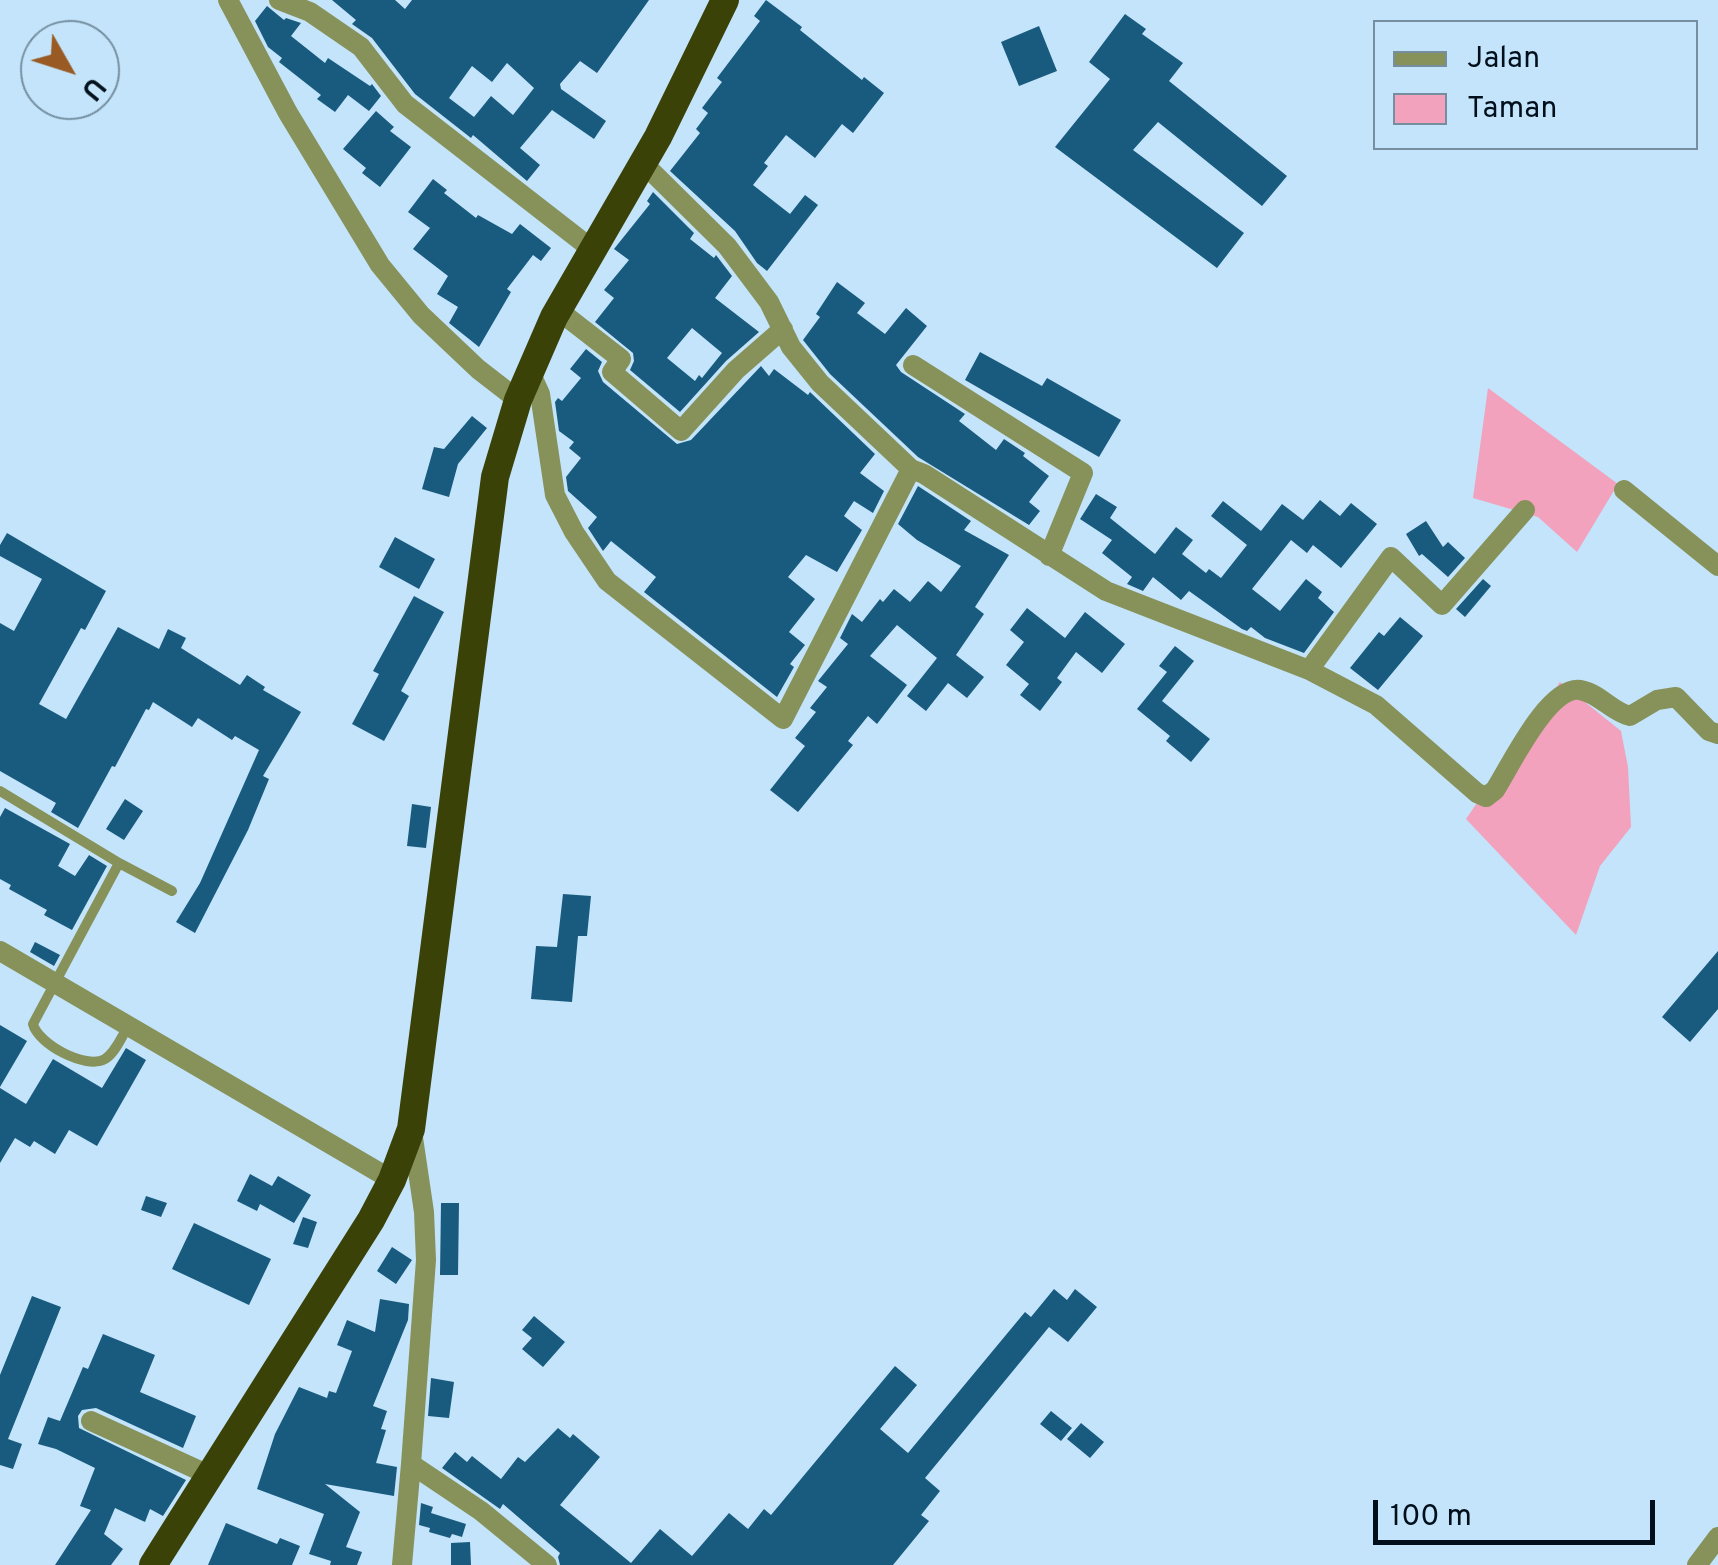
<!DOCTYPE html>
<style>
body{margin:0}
#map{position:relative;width:1718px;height:1565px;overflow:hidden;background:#c3e4fa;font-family:Overpass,sans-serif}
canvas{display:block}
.legend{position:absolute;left:1373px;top:20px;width:325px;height:130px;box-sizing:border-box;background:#c3e4fa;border:2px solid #758fa1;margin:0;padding:12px 18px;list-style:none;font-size:30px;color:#000f1b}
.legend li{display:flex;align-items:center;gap:20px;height:50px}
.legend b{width:50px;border:2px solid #758fa1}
.north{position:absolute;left:20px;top:20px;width:100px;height:100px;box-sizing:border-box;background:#c3e4fa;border:2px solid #758fa1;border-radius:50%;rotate:129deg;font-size:28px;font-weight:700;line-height:40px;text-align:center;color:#000f1b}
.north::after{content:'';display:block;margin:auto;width:35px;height:45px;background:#9a5a24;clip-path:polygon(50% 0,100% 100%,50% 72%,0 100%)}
.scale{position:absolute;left:1373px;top:1500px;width:282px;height:45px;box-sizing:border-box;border:5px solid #000f1b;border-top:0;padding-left:12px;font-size:30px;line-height:35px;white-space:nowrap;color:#000f1b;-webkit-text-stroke:8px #c3e4fa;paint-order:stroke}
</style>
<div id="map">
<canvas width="1718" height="1565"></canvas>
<ul class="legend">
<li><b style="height:12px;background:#87925b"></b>Jalan</li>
<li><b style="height:28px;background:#f2a2bd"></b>Taman</li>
</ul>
<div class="north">U</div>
<div class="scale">100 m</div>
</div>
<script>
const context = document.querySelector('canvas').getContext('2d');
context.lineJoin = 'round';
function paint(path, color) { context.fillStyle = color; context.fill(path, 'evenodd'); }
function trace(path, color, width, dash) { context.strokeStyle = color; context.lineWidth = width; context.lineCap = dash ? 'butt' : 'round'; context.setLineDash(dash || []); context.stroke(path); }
paint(new Path2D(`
 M1488,388l130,96 -41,68 -39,-35 -65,-19z
 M1560,682l61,49 7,36 3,60 -31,39 -24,69 -110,-116z`), '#f2a2bd');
paint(new Path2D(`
 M332,0h63l10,9 7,-9h237l-52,73 -17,-12 -20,23 1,5 45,32 -12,18 -42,-29 -32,38 20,17 -13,16 -54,-46 -2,3 -56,-44 -43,-56 -20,-14 4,-4zM507,63l27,25 -21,27 -22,-19 -17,21 -25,-19 23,-32 20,16z
 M766,0l36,27 -2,3 62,50 2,-3 20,16 -31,40 -11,-9 -27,34 -29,-23 -22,28 4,3 -15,19 37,29 15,-19 13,10 -51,66 -10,-8 -22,-32 -65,-60 30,-38 -4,-4 12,-16 -6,-5 20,-26 -5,-4 43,-57 -6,-5z
 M267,6l17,14 2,-2 15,5 -10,13 34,27 3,-5 42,28 2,-2 9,12 -12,15 -21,-16 -13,17 -18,-13 4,-4 -42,-33 3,-4 -14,-11 -13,-26z
 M1125,14l21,15 -4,5 41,29 -14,18 118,95 -25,30 -104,-84 -25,28 111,83 -27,35 -162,-121 55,-68 -21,-17z
 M1039,26l18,45 -38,15 -18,-44z
 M376,111l18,16 -4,4 21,16 -31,40 -18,-14 4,-5 -23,-19z
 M433,179l14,11 -3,3 32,25 2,-3 34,19 8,-10 31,24 -10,13 -8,-6 -26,34 4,3 -32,55 -30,-24 9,-16 -21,-13 11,-18 -35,-27 17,-21 -22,-16z
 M653,192l41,41 -4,6 24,19 2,-3 16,21 -17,22 44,34 -33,29 -46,51 -50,-42 4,-9 -1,-8 -38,-31 19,-24 -10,-8 25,-30 -15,-11 36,-45 -3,-3zM692,328l30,25 -20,25 -3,-3 -4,6 -28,-23z
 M837,282l28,21 -8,10 28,21 21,-26 21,18 -31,39 5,7 64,42 -6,7 37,29 8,-11 21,14 -2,3 26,20 -20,26 11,9 -11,14 -111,-68 -88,-83 -27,-34 17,-23 -4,-3z
 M586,349l16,13 -4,9 5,11 74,62 14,-4 70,-74 8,10 5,-7 34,26 2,-3 65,62 -15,19 24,18 -11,22 -19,-12 -10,15 18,14 -25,42 -31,-17 -18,22 27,22 -26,33 16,13 -15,19 4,3 -17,30 -133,-105 12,-15 -45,-36 -8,10 -15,-23 9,-11 -29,-26 -2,-14 15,-19 -12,-10 5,-6 -15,-11 -4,-29 3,-4 4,3 19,-23 -11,-9z
 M980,352l62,34 5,-8 74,42 -22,37 -134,-77z
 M472,416l15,12 -29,36 -9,33 -27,-8 12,-42 10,2z
 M918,486l53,35 -7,9 45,25 -34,52 9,7 -28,41 28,22 -17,21 -19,-15 -22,28 -19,-15 30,-38 -40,-33 -27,31 37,29 -30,39 -9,-8 -20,25 5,4 -55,67 -28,-22 35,-44 -10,-8 21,-26 -6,-4 17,-21 -9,-6 30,-37 -8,-6 12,-24 10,8 18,-23 3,3 11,-13 16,13 18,-21 13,11 20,-26 -44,-26 -19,-16z
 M1096,494l21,13 -7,11 45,36 21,-27 17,13 -11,14 24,19 3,-4 12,9 26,-33 -36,-29 12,-15 38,30 21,-27 21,16 17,-20 20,16 11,-13 26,21 -36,44 -28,-23 -6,8 -16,-13 -39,49 28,22 26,-32 16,13 -4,6 16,14 -30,41 -39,-15 -14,-11 -4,4 -5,-2 -53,-38 -8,9 -28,-23 -10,14 -16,-7 5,-7 -30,-24 10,-13 -32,-21z
 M1426,521l17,26 5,-5 17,16 -17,19 -26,-23 -3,2 -13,-22z
 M7,533l99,58 -21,39 -4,-2 -42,76 27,15 52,-92 41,22 9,-20 18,9 -5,10 59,37 7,-10 18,12 -2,3 38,22 -38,64 6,3 -21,51 -53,103 -19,-11 24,-39 59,-133 -24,-14 -3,4 -34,-22 -6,9 -39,-25 -4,8 -3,-1 -31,58 -3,-1 -34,62 -27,-16 5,-9 -56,-32v-148l14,8 28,-52 -42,-23v-11z
 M395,537l40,22 -16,30 -40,-22z
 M1483,579l8,7 -26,31 -9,-8z
 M414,596l30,16 -43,79 8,5 -25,45 -32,-17 27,-50 -6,-3z
 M1027,608l38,30 20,-26 40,32 -23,29 -26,-21 -19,26 5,4 -22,29 -20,-16 9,-11 -23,-19 18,-23 -14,-12z
 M1400,617l23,19 -45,54 -28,-22 29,-36 5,4z
 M1175,646l19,15 -32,40 48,38 -19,23 -25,-21 4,-5 -33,-27 30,-37 -8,-6z
 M125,799l18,12 -19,29 -18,-11z
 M412,804l19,3 -5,41 -19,-2z
 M5,808l65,36 -12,22 17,10 14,-21 18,11 -35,64 -28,-15 3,-5 -38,-21 2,-4 -11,-6v-62z
 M563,894l28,2 -4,40h-9l-6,66 -41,-3 5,-53 21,1z
 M35,942l25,13 -6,11 -24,-14z
 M1718,951v58l-28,33 -28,-25z
 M0,1025l27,16 -27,46z
 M126,1048l20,12 -49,86 -28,-16 -14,24 -21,-13 -4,6 -15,-9 -15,25v-75l26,16 27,-45 49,29z
 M250,1174l22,12 6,-10 33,19 -17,28 -34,-19 -3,7 -20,-10z
 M146,1196l21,7 -6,14 -20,-7z
 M441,1203h18l-1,72h-18z
 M303,1217l14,5 -9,26 -15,-4z
 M194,1223l77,36 -22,46 -77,-36z
 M392,1247l20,13 -16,24 -19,-13z
 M1054,1289l13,11 8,-11 22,18 -29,35 -19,-15 -124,151 15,13 -19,24 8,6 -36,44h-333l-2,-8 2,-4 -57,-49 -3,5 -58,-41 13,-16 12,10 5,-6 29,23 17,-22 7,5 33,-34 12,10 3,-4 27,23 -40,48 71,58 29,-34 32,27 37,-43 19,16 16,-20 7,6 124,-149 22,19 -37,44 28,24 117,-141 6,5z
 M32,1296l29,11 -53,132 14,5 -9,25 -13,-4v-90z
 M380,1299l29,5 -1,16 -35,86 14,5 -6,18 5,1 -10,33 21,4 -3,29 -69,-12 35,28 -14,35 16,5 -5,13h-27l1,-4 -22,-7 15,-40 -67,-25 18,-55 24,-47 28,11 2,-7 7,2 16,-42 -15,-6 10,-25 28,12z
 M534,1316l31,26 -22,25 -21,-18 10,-11 -10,-8z
 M103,1334l52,21 -15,37 56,24 -13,32 -87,-40 -14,2 -4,6 1,12 107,52 -23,36 -13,-7 -5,13 -30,-14 -11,26 19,15 -12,16h-56l36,-55 -11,-4 15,-38 -39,-19 -18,-5 10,-27 12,4 23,-54 5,2z
 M431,1378l23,4 -5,36 -21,-2z
 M1051,1411l21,17 -11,13 -21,-17z
 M1081,1423l23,19 -14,16 -23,-19z
 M421,1503l12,4 -2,6 35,11 -4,13 -10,-3 -2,4 -21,-6 1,-4 -11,-3z
 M226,1523l51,21 3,-6 20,8 -8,19h-84z
 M470,1542l1,23h-20v-22z`), '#185b7f');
trace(new Path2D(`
 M0,791l119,72 -86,161c5,20 53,46 72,35 11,-7 16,-22 23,-32
 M119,863l53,28`), '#87925b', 10);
trace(new Path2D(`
 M228,0l60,113 92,152 41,50 57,54 40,31
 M279,0l31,12 51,35 44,57 188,146
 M643,163l84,83 42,56 22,45 29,36 91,86 13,5 182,117 203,79 67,35 101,88 9,4 9,-7c16,-25 53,-104 85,-100 19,3 32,22 50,26l27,-16 19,-3 33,34 9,3
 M558,310l63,49 -9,13 69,59 55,-61 47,-41
 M913,365l170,108 -34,83
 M529,370l11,24 15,101 19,37 33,49 176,138 128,-250
 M1624,490l94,76
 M1309,670l82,-113 51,48 83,-95
 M0,951l392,229
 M412,1131l12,81 2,48 -15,204 70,47 66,54
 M91,1421l118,54
 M402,1565l9,-101
 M1697,1565l21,-28`), '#87925b', 20);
trace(new Path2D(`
 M153,1565l218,-345 21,-40 19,-51 84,-652 23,-77 36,-83 104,-180 67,-137`), '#3a4208', 28);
</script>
